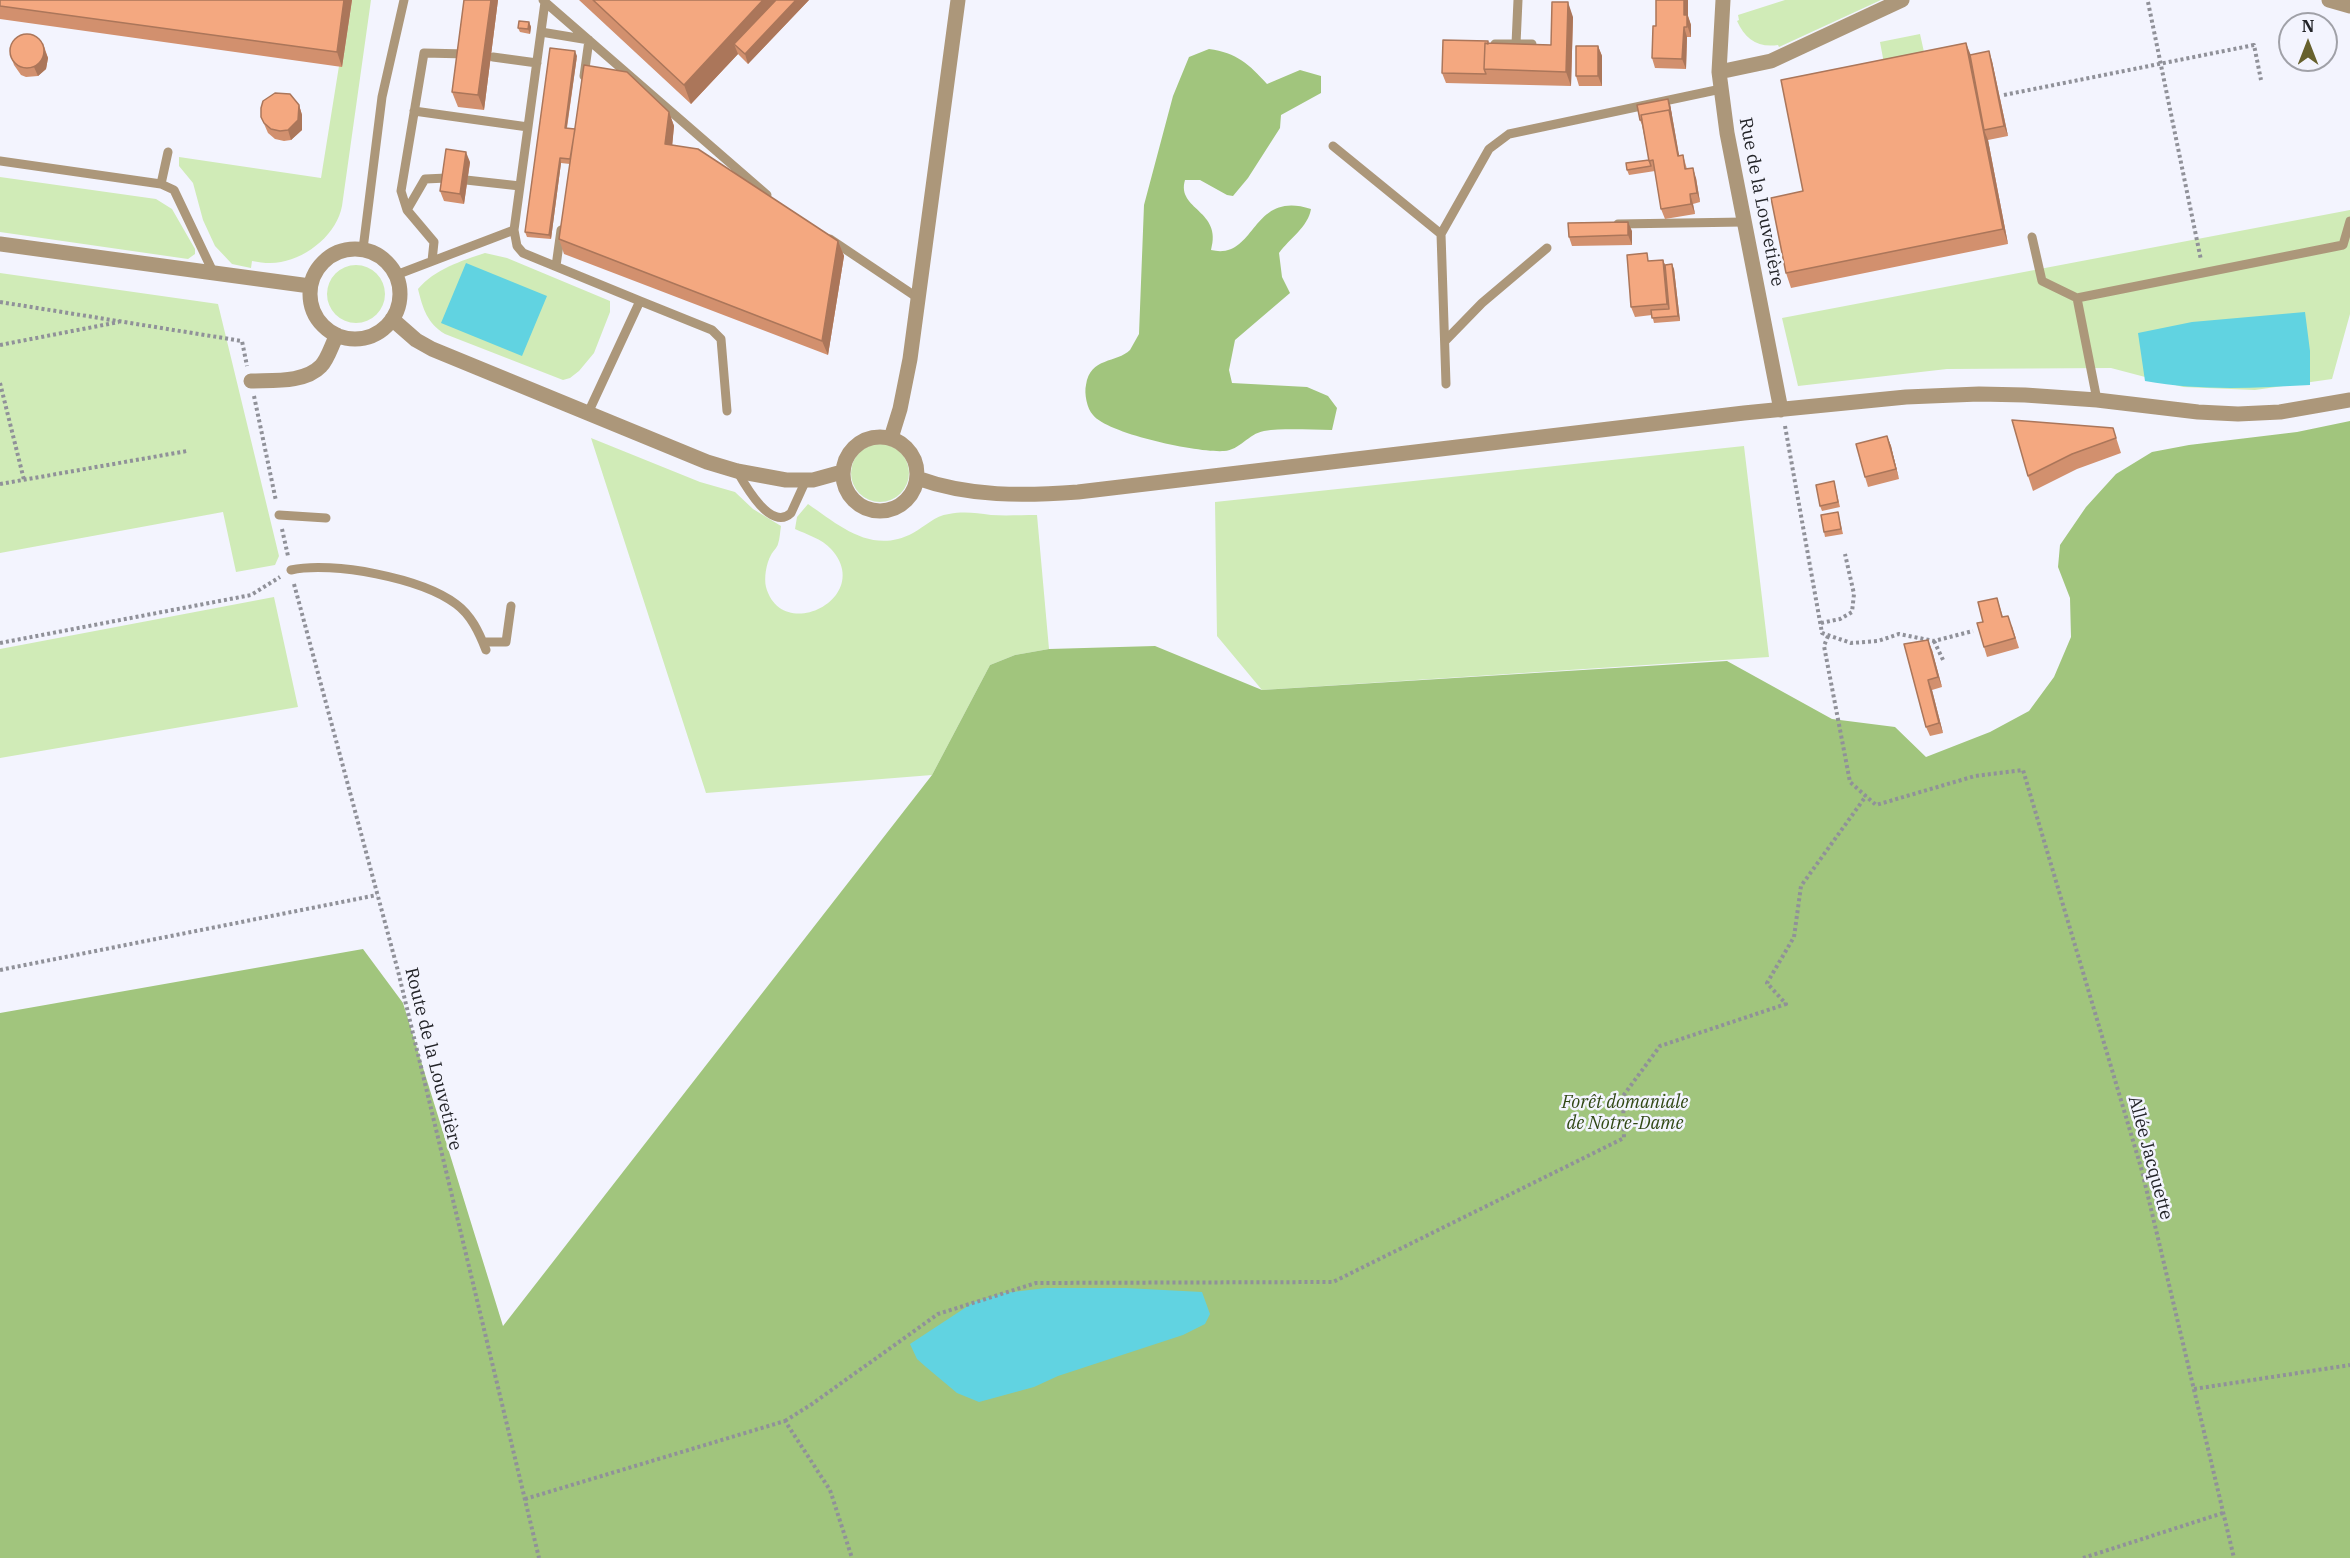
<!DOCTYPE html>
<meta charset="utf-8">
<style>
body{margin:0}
#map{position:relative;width:2350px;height:1558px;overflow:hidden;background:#f3f4fe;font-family:"IBM Plex Serif",serif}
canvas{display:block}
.north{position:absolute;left:2278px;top:12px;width:60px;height:60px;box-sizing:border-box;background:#f3f4fe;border:2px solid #a0a1a8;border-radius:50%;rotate:0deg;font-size:16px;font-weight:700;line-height:24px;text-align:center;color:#232428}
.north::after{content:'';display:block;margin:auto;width:21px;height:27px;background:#66602d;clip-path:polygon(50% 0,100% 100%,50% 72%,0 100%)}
</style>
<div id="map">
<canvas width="2350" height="1558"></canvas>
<div class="north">N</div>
</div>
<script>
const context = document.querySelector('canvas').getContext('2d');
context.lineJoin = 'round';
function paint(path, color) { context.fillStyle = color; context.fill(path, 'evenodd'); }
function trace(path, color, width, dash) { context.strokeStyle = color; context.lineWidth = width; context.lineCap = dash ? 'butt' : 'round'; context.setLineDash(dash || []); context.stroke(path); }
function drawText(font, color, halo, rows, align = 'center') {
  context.font = font + ' "IBM Plex Serif",serif'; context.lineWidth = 5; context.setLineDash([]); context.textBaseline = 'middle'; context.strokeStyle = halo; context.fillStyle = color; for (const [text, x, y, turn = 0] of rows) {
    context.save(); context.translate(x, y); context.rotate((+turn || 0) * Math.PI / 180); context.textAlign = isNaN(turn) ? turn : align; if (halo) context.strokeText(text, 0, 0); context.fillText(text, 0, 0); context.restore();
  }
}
paint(new Path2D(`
 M352,0h19l-29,206c-5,27 -33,51 -61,56 -9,2 -19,1 -29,-1l-1,7 -19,-4 -17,-18 -12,-26 -10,-37 -14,-17v-9l142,21 18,-112h3z
 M1785,0h96l-102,47 -1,-2c-20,3 -33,-6 -41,-24l2,-1 -1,-5z
 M1920,34l6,27 -41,8 -5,-27z
 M0,177l156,22 16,10 23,40v5l-7,5 -188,-27z
 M2350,210v104l-18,65 -77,11 -72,-3 -72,-19 -164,1 -149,17 -16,-68z
 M485,253l22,5 103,43v11l-16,41 -15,18 -9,7 -7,2 -118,-46c-18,-11 -22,-25 -27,-45 17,-20 43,-28 67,-36z
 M327 294a29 29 0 1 1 58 0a29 29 0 1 1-58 0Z
 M0,273l218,31 61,252 -4,9 -39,7 -13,-60 -223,41z
 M591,438l109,44 35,10 18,17 28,17c-1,6 -1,12 -3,18 -1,4 -5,7 -7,11 -5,9 -7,23 -5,32 16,58 109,10 65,-38 -9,-10 -25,-15 -36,-20l2,-12 11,-13c32,22 64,51 105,29 13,-7 21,-17 36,-19 15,-3 27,-1 42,1 15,1 30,0 46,0l12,134 -34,6 -25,10 -58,110 -226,18z
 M851 473a29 29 0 1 1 58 0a29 29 0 1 1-58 0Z
 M1744,446l25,211 -507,33 -45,-54 -2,-134z
 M274,597l24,110 -298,51v-109z`), '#d0ebb7');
paint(new Path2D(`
 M1209,49c28,4 40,15 58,35l33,-14 21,6v17l-40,22 -1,13 -32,50 -15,18 -6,-1 -27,-15h-15c-9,30 38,30 26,70 46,11 39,-61 100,-41 -3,18 -21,29 -32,44l3,24 8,16 -55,47 -6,30 3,13 75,4 21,9 9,12 -5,22c-22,0 -47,-2 -68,1 -16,3 -24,19 -40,20 -25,2 -116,-17 -131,-36 -6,-6 -9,-22 -7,-30 4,-28 31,-22 44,-35 3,-5 6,-11 9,-16l5,-129 29,-109 16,-39z
 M2350,421v1137h-2350v-545l363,-64 40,54 100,323 429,-551 58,-110 25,-10 34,-6 106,-3 107,44 465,-29 105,58 63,8 31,30 64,-25 39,-21 25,-34 17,-40 -1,-39 -12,-31 2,-22 26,-38 30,-33 36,-22 37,-7 108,-13z`), '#a1c57d');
paint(new Path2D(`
 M466,263l81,33 -25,60 -81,-33z
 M2305,312l5,39v34c-56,3 -110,6 -165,-4l-7,-48 54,-11z
 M1046,1288h80l76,4 8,22 -5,10 -22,11 -125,41 -24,11 -55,15 -22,-9 -31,-26 -9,-8 -7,-15 64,-42 30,-9z`), '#61d3e1');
trace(new Path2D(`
 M2148,2l53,258
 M2004,95l250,-50 7,35
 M0,302l242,39 5,25
 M0,345l119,-23
 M0,383l24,97
 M254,396l22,105
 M1785,426l37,207 29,10 27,-2 21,-7 35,7 39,-10
 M0,484l187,-33
 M282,529l6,27
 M294,584l104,387 141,587
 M1821,623l19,-4 12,-7 2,-18 -9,-40
 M1828,636l-4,10 26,136 26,23 99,-29 48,-6 119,401 92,387
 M1934,641l10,21
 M0,643l251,-48 29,-18
 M0,970l377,-75
 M2194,1389l156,-24
 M785,1421l27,-17 126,-90 98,-31 297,-1 291,-144 -1,-42 37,-50 126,-42 -19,-21 27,-46 7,-51 65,-90
 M525,1499l260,-78 45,69 22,68
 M2083,1558l140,-45`), '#909199', 4, [3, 3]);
trace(new Path2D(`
 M543,0l2,2 -31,228 3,16 6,7 117,48 -52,112
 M545,2l222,193
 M541,32l48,8
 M1495,44h37
 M1516,44l2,-44
 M493,57l44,6
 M584,76l5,-36
 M414,111l114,16
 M1333,146l108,88
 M0,161l161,23 7,-32
 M466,180l54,6
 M161,184l13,6 40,84
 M407,210l18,-31 22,-1
 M1618,224l126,-2
 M2032,237l10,44 35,17 266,-53 7,-24
 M830,239l88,59
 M363,249l19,-152 22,-97
 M432,261l2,-19 -27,-32 -6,-19 23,-138 43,1
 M556,266l5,-36
 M396,275l118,-45
 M2077,298l20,102
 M640,301l72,29 9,9 6,72
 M1445,341l37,-38 65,-55
 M1446,384l-5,-150 48,-85 20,-15 212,-45
 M737,471c8,14 34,61 54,42l15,-33
 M279,515l47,3
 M291,570c42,-9 130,8 165,34 15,11 23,28 30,46
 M483,642h23l5,-36`), '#ac977a', 9);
trace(new Path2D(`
 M1723,0l-4,72 8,61 54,277
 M2329,0l21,6
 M1719,72l52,-11 131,-61
 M0,244l310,42
 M310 294a45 45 0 1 1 90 0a45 45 0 1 1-90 0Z
 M392,319l24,21 16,9 275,113 30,9 49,9h27l29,-8
 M251,381c21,-1 54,2 70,-15 7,-7 11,-22 16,-31
 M843 474a37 37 0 1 1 74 0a37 37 0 1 1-74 0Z
 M891,438l9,-29 10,-50 48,-359
 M917,478c52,19 107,18 161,14l666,-79 162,-16 73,-3 46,1 72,5 101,12 40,2 42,-2 70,-12`), '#ac977a', 15);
paint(new Path2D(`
 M0,0h352l-10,67 -342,-48z
 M464,0h34l-14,110 -26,-3 -6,-15z
 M579,0h230l-61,64 -10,-10 -47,50z
 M1656,0h32v16l3,9v12h-4l-1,32 -31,-1 -3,-10 4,-32z
 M1573,17l-2,69 -125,-3 -4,-10 47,-29 62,1z
 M529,22l2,5 -1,7 -10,-2 -2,-4z
 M43,43l5,15 -2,11 -8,7 -12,1 -5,-2 -7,-10 -3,-9z
 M1598,46l4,10v30h-23l-3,-10z
 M1971,55l21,6 16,75 -20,4 20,104 -217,44 -5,-15 17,-82z
 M577,56l-10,72 8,1 94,-17 5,14 -2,19 166,96 6,15 -16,99 -264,-101 -5,-15 11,-75 -9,-1 -10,76 -24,-2 -2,-5z
 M1670,104l9,52 4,-1 4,14 9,9 4,24 -7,2 2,10 -30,5 -4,-10 -6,-38 -26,4 -2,-5 22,-10 -7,-35 -2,-5z
 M299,105l3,10v15l-11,10 -7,1 -9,-2 -7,-6 -7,-16z
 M470,162l-6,42 -20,-3 -4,-10z
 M1632,231v14l-60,1 -3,-9z
 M1663,260l2,5 9,4 6,52 -26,2 -2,-8 -17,2 -4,-10 19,-46z
 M2113,428l8,25 -44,16 -44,22 -5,-15z
 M1887,436l4,10 8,33 -31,8 -3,-10z
 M1834,481l6,26 -18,4 -2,-5z
 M1838,512l5,22 -18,3 -1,-5z
 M1997,598l6,19 9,9 7,22 -32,9 -3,-10 -1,-25z
 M1904,644l28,6 10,37 -10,3 11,43 -13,3 -4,-9z`), '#d2906e');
paint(new Path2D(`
 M344,0h8l-10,67 -5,-15z
 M491,0h7l-14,110 -6,-15z
 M763,0h25l-54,44 4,10 -47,50 -7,-19z
 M796,0h13l-61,64 -3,-10z
 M1684,0h4v16l3,9v12l-7,-22z
 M1568,2l5,15 -2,69 -5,-14z
 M529,22l2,5 -1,7 -2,-5z
 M1684,27l3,10 -1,32 -4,-10z
 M1966,43l6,15 12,72 4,10 20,104 -5,-15z
 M1598,46l4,10v30l-4,-10z
 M44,48l4,10 -2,11 -8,7 -4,-9z
 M575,51l2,5 -11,76 -1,-4z
 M1989,51l3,10 16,75 -4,-10z
 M1668,99l2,5 11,62 -3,-10 -9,-46z
 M299,105l3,10v15l-11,10 -3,-10z
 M669,112l5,14 -3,33 -6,-15z
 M466,152l4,10 -6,42 -4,-10z
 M560,158l1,5 -10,76 -2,-4z
 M1693,168l3,10 4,24 -3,-9z
 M1690,194l3,10 2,10 -4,-10z
 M1628,222l4,9v14l-4,-10z
 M838,241l6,15 -16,99 -6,-14z
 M1663,260l4,10 4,44 -4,-10z
 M1672,264l2,5 6,52 -2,-5z
 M1887,436l4,10 8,33 -3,-10z
 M1928,640l4,10 10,37 -4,-10z
 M1928,680l4,10 11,43 -4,-10z`), '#ab765a');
const building = new Path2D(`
 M0,0h344l-7,52 -337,-46z
 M464,0h27l-13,95 -26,-3z
 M593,0h170l-79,85z
 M776,0h20l-51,54 -11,-10z
 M1656,0h28v15h3v12h-3l-2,32 -30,-1 1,-32h3z
 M1552,2h16l-2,70 -82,-3 1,-26 66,2z
 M519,21l10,1 -1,7 -10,-1z
 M10 51a17 17 0 1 1 34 0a17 17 0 1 1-34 0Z
 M1443,40l45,1v3l-3,-1 -1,26 2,5 -44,-1z
 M1966,43l37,186 -217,44 -15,-75 32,-7 -22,-111z
 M1576,46h22v30h-22z
 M550,48l25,3 -10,77 10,1 -5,30 -10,-1 -11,77 -24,-3z
 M1989,51l15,75 -20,4 -14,-75z
 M584,65l43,7 42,40 -4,32 33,5 140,92 -16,100 -263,-102z
 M275,93l15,1 9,11 -1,15 -10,10 -8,1 -9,-2 -7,-6 -3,-6v-9l2,-7z
 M1668,99l3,16 -2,-5 -28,5 1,5h-2l-3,-15z
 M1669,110l9,46 5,-1 2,14 8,-1 4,25 -7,1 1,10 -30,5 -8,-49 -4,1 -8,-46z
 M446,149l20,3 -6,42 -20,-3z
 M1649,160l2,6 -24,4 -1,-7z
 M1628,222v13l-59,2 -1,-14z
 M1647,253l1,8 15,-1 4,44 -36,3 -4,-52z
 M1672,264l6,52 -26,2 -1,-8 18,-1 -4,-44z
 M2012,420l101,8 3,10 -44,16 -44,22z
 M1887,436l9,33 -31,8 -9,-33z
 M1834,481l4,21 -18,4 -4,-21z
 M1838,512l3,17 -17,3 -3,-17z
 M1997,598l5,19 6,-1 7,22 -31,9 -7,-24 6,-1 -5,-20z
 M1928,640l10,37 -10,3 11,43 -13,4 -22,-83z`);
paint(building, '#f4a880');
trace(building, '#ab765a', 1.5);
drawText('18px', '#232428', '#f3f4fe', [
 ["Rue de la Louvetière",1761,202,79],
 ["Route de la Louvetière",433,1059,76],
 ["Allée Jacquette",2150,1158,75]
]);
drawText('italic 18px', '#314815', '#f3f4fe', [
 ["Forêt domaniale",1625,1103],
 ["de Notre-Dame",1625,1124]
]);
</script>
